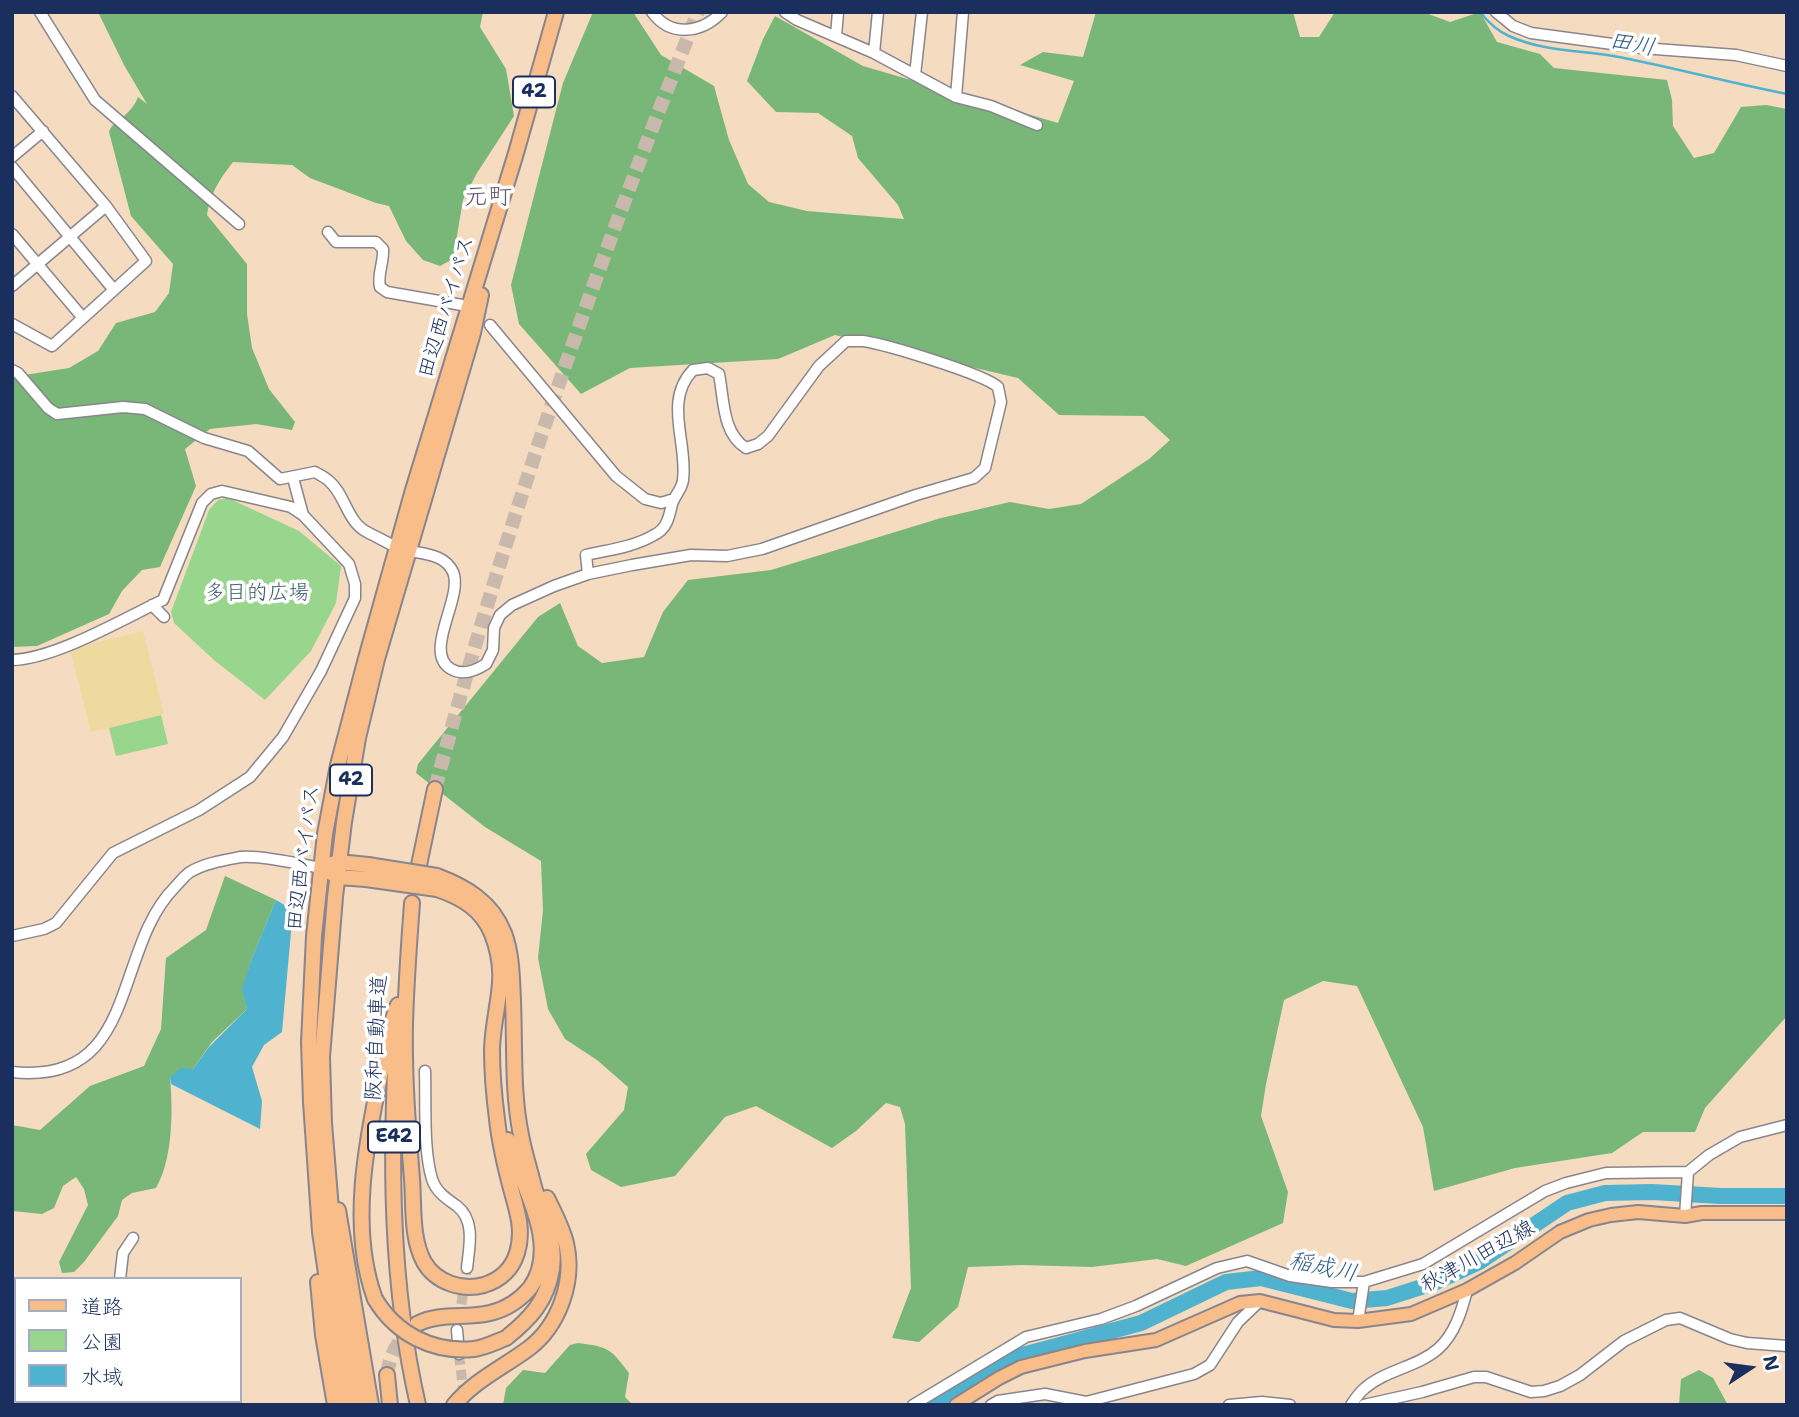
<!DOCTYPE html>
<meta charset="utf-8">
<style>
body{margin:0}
#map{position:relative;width:1799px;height:1417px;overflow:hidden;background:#f5dbbf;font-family:"Shantell Sans","Klee One",sans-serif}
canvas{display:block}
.frame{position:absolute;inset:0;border:14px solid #1b2f5e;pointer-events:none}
.legend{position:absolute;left:14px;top:1277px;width:228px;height:126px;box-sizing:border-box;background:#fff;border:2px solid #a4acbf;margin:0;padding:9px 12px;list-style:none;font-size:21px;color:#1b2f5e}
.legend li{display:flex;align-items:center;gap:14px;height:35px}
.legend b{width:35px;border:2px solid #a4acbf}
.north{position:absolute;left:1715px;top:1333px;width:70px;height:70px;-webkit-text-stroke:5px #fff;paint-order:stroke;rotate:77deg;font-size:19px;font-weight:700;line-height:28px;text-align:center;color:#1b2f5e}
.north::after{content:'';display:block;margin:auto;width:24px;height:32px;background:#1b2f5e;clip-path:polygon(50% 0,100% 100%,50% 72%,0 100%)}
</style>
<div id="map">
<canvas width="1799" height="1417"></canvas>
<div class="frame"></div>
<ul class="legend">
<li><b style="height:9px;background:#f8bd89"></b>道路</li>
<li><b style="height:19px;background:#97d68c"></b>公園</li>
<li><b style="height:19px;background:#4fb2ce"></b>水域</li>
</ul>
<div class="north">N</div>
</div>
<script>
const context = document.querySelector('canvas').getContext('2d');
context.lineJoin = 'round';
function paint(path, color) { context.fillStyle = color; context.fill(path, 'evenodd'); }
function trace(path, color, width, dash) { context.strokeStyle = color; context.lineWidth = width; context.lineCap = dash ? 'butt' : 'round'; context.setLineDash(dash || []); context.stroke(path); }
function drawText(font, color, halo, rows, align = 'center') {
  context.font = font + ' "Shantell Sans","Klee One",sans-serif'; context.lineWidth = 7; context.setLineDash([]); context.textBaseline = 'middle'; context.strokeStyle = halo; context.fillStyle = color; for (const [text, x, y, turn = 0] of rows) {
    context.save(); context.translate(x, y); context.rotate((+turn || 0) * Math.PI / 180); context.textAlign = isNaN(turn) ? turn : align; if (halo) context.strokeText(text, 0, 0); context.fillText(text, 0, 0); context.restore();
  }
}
paint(new Path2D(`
 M228,498l71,33 42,35 -5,37 -25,48 -46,49 -51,-40 -40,-37 -3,-11 38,-102 9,-10z
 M161,715l7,29 -52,12 -7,-28z`), '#97d68c');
paint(new Path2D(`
 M98,12h385l-3,15 26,42 8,47 -37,57 -14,27 -10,59 -13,7 -17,-6 -17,-19 -17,-35 -13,-3 -66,-25 -18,-13 -59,-3c-13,17 -23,31 -26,53l40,49v50l5,34 17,41 26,33 -3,8 -36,-6 -46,5 -25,20 11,37 -36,81 -18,3 -20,21 -13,23 -72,32 -25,1v-270l57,-9 29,-17 18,-28 39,-11 14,-19 4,-29 -42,-48 -22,-84c5,-14 21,-14 29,-35l9,7 -23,-39z
 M593,12h40l28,43 53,31 15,54 19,44 21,18 38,9 97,8 -6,-14 -40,-47 -6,-22 -34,-23 -42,-1 -29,-31 16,-42 12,-23 88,50 195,57 16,-42 -54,-16 23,-13 40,5 13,-45h197l7,25h19l16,-25h88l27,10 30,-10 17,30 43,12 14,14 113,12 5,20 1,26 21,32 20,-5 27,-46 25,-2 21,4v907l-82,92 -10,24h-52l-31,21 -97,15 -81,23 -11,-64 -66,-141 -34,-5 -39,19 -18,84 -5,32 27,76 -5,31 -97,43 -29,-7 -65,8 -70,-2 -54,2 -10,40 -39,35 -27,-4 19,-50 -6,-164 -5,-17 -14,-4 -30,28 -24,17 -76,-42 -31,11 -50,59 -54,11 -30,-17 -5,-16 38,-44 4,-23 -31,-27 -32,-21 -17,-30 -10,-51 5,-48 -2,-49 -56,-34 -69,-54 2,-9 120,-147 22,-14 18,43 24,17 42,-6 19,-45 25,-32 83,-10 170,-52 69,-16 39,7 32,-5 68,-45 21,-19 -26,-24 -85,-1 -41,-37 -183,-43 -57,24 -148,9 -49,26 -62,-70 -8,-39 52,-202z
 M225,876l51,24 -24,58 -9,30 4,21 -35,33 -19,27 -23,8c3,33 3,82 -14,111l-24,5 -10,7 -4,16 -34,46 -10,10 -12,1 -3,-11 29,-57 -4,-16 -8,-12 -13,9 -9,22 -12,6 -30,-3v-86l28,5 50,-44 54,-20 17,-37 5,-71 40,-28z
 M578,1343c31,4 32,5 51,30l-4,24 7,7 29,1h-158l3,-17 17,-18 22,3 25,-28z
 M1699,1370l14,8 15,27h-49l2,-26z`), '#79b778');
paint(new Path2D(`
 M143,631l21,83 -73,18 -21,-83z`), '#eeda9e');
paint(new Path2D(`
 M276,900l17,10 -11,122 -18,13 -12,22 10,34 -2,28 -89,-45 -1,-7 11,-9 12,1 16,-22 38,-38 -5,-20 10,-31z`), '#4fb2ce');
trace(new Path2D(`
 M1480,12c8,10 17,19 29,24 35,16 73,14 110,21 56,11 112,26 168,37`), '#4fb2ce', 2.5);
trace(new Path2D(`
 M936,1405l83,-49 122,-33 85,-41 35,-4 91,23 35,-3 47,-15 45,-21 88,-59 38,-10 47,-1 69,4h66`), '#4fb2ce', 16);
trace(new Path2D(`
 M459,1319l8,-51
 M459,1355l6,50`), '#c9b9ac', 10, [10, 5]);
trace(new Path2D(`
 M435,789c70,-264 161,-523 263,-777
 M387,1375c3,-20 9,-32 24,-46`), '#c9b9ac', 14, [14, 7]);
const minor = new Path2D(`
 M40,12l55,88 144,124
 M652,12c19,26 50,21 70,0
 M785,12l12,8 77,33 82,44 35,9 46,19
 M1496,12l17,14 18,7 111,15 94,7 51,11
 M836,36l2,-24
 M874,53l4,-41
 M915,75l7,-63
 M12,96l94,110 40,55 -94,85 -40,-22
 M956,97l7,-85
 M12,157l31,-26
 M12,167l102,123
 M328,232l8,10h40l7,7c1,14 -6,25 -3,38l7,5 75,13
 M12,234l71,84
 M12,286l94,-80
 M490,325l126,151 29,23 16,4 13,-4
 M12,370l6,3 30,35 9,6 66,-7 22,2 59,29 44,13 32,28 35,-7c5,3 10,5 14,9 16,13 18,41 38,51 10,5 19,10 29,15 18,8 47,3 57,25 11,25 -31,80 -2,97 12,7 24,2 35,-5l7,-14 1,-22 6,-13 12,-10 42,-19 34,-12 44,-9 59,-10 36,1 35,-7 154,-54 58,-17 11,-10 16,-66 -3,-15c-14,-13 -113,-43 -135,-46 -5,0 -11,0 -17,0l-27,25 -51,70 -10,8 -12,4c-24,-15 -22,-49 -27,-74l-11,-6 -15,2c-30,31 -5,73 -10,110 -1,9 -8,15 -11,24 -3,13 -5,25 -18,31 -20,12 -46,15 -68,20l2,19
 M293,478l10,37
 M152,605l12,12
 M12,660c43,-1 111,-41 151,-60l39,-97 9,-9 11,-3 69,16 12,8 46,49 6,20v14l-34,73 -38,66 -33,40 -51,33 -86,43 -57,70 -12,6 -32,7
 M425,1071c1,32 -2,78 7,108 4,13 15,20 25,27 19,15 12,42 10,62
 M12,1072c128,14 100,-122 163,-185 5,-5 10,-12 15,-15 15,-9 35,-12 51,-15 20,-2 59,7 79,11
 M1685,1216l3,-44
 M120,1279l3,-26 10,-15
 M1358,1321l6,-39
 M457,1330l2,24
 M12,1347l4,-2
 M180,1401l3,4
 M59,1405l2,-4
 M913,1405l113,-68 75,-18 35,-13 81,-38 30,-7 43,15 42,6h32l59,-18 122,-73 21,-8 40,-10 82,-1 21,-17 31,-18 47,-12
 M991,1405l7,-4 47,-7 41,8 108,-28 16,-9 28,-43 22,-21
 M1229,1405l33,-3 28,3
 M1351,1405c4,-6 9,-13 14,-17 21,-18 52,-21 73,-39 17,-15 24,-39 29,-59
 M1364,1405l58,-13 52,-15h12l45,15 13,-1 16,-5 20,-11 44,-34 42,-21 14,-2 50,21 17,4 40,3`);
const major = new Path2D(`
 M956,1405l43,-27 22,-11 64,-16 71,-11 84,-37 20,-2 74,19 24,1 53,-7 56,-24 48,-27 45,-31 29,-12 22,-5 27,-3 47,4 17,-3h85`);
const highway = new Path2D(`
 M332,864l7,-2 29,3
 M331,873l7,4 28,2
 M437,876c29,11 55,26 67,57 8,21 8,46 9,68 2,44 -1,91 8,134 3,17 9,35 13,52 9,28 22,52 18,82 -5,32 -22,50 -46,69
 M415,884l20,-95
 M412,903c-3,41 -6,81 -7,122 -1,51 3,103 7,154 2,27 -1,59 12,83 12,21 39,29 60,23 16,-5 28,-16 33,-32 8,-26 -2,-47 -8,-72 -5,-20 -10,-42 -12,-62 -3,-23 -5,-47 -5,-69 1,-44 18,-70 0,-116 -10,-25 -31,-37 -55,-45
 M397,1032c-7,125 -7,251 21,373
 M338,1210l33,195
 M318,1282l5,53 12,70
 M375,1299c-26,-70 -9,-156 6,-227 5,-24 8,-45 17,-67
 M417,1324c23,-12 49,-5 73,-11 17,-4 29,-12 40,-25 32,-44 -10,-104 -22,-148
 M387,1375l3,30
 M349,1405l-12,-55 -17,-118 -9,-130 -2,-60 5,-106 11,-102 13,-69 27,-103 48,-172 103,-337 40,-141
 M360,1405l-18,-91 -7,-55 -11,-136 -2,-66 13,-160 9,-75 14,-84 19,-79 96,-326 8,-38
 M454,1405c21,-25 48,-37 74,-56 31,-23 47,-68 38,-106 -4,-16 -12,-31 -19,-45`);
trace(minor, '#88858e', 13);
trace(major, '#88858e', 16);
trace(highway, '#88858e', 18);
trace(minor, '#fff', 10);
trace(major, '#f8bd89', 12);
trace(highway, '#f8bd89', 14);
const highwayBridge = new Path2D(`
 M368,865l69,11
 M366,879l71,10
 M375,1299c21,35 58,54 99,50 10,-1 22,-7 32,-11`);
trace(highwayBridge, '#88858e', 18, []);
trace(highwayBridge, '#f8bd89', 14);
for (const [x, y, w] of [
 [534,92,42],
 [351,780,42],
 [394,1137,52]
]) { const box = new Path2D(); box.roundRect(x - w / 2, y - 15.5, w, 31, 5); context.fillStyle = '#fff'; context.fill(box); trace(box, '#1b2f5e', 2); }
drawText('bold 19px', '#1b2f5e', null, [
 ["42",534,92],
 ["42",351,780],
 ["E42",394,1137]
]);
drawText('21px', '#1b2f5e', '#fff', [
 ["田辺西バイパス",447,307,-73],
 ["田辺西バイパス",304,858,-83],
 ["阪和自動車道",377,1038,-87],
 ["秋津川田辺線",1478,1257,-29]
]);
drawText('21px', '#40616c', '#fff', [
 ["多目的広場",257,594]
]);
drawText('italic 23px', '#2d5d85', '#fff', [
 ["田川",1632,45,10],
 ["稲成川",1323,1268,12]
]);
drawText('24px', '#675c6c', '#fff', [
 ["元町",488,198]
]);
</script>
